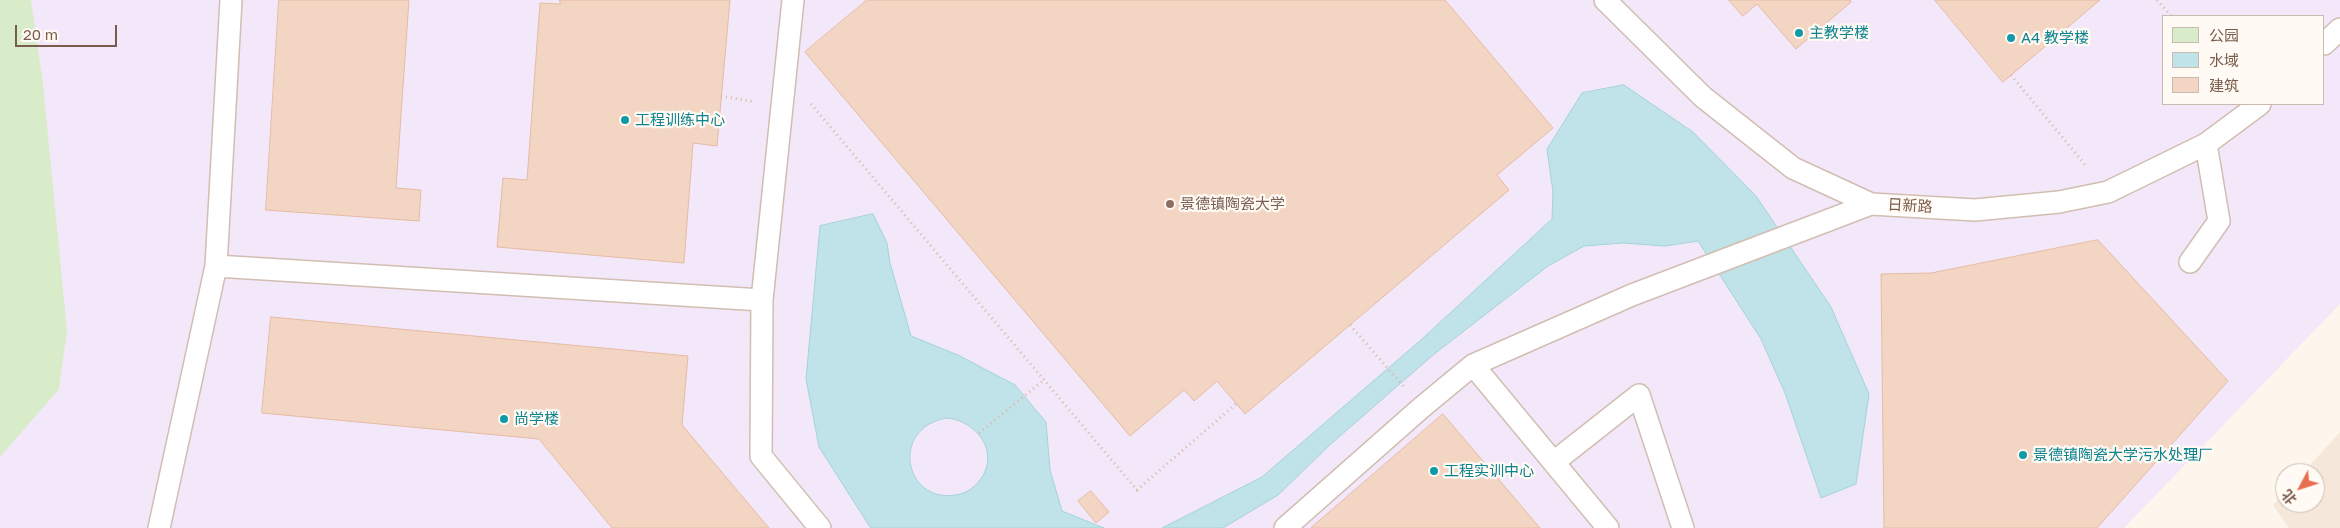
<!DOCTYPE html>
<meta charset="utf-8">
<style>
body{margin:0}
#map{position:relative;width:2340px;height:528px;overflow:hidden;background:#fdf6ec;font-family:"Golos Text","Noto Sans SC",sans-serif}
canvas{display:block}
.legend{position:absolute;left:2162px;top:15px;width:162px;height:90px;box-sizing:border-box;background:#fffaf3;border:1px solid #cabbb1;margin:0;padding:6px 9px;list-style:none;font-size:15px;color:#7a5c4d}
.legend li{display:flex;align-items:center;gap:10px;height:25px}
.legend b{width:25px;border:1px solid #cabbb1}
.north{position:absolute;left:2275px;top:463px;width:50px;height:50px;box-sizing:border-box;background:#fffaf3;border:1px solid #cabbb1;border-radius:50%;rotate:230deg;font-size:14px;font-weight:700;line-height:20px;text-align:center;color:#7a5c4d}
.north::after{content:'';display:block;margin:auto;width:18px;height:22px;background:#e76f51;clip-path:polygon(50% 0,100% 100%,50% 72%,0 100%)}
.scale{position:absolute;left:15px;top:25px;width:102px;height:22px;box-sizing:border-box;border:2px solid #7a5c4d;border-top:0;padding-left:6px;font-size:15px;line-height:18px;white-space:nowrap;color:#7a5c4d;-webkit-text-stroke:4px #fffaf3;paint-order:stroke}
</style>
<div id="map">
<canvas width="2340" height="528"></canvas>
<ul class="legend">
<li><b style="height:14px;background:#d8ecc9"></b>公园</li>
<li><b style="height:14px;background:#bfe3e8"></b>水域</li>
<li><b style="height:14px;background:#f3d5c3"></b>建筑</li>
</ul>
<div class="north">北</div>
<div class="scale">20 m</div>
</div>
<script>
const context = document.querySelector('canvas').getContext('2d');
context.lineJoin = 'round';
function paint(path, color) { context.fillStyle = color; context.fill(path, 'evenodd'); }
function trace(path, color, width, dash) { context.strokeStyle = color; context.lineWidth = width; context.lineCap = dash ? 'butt' : 'round'; context.setLineDash(dash || []); context.stroke(path); }
function drawText(font, color, halo, rows, align = 'center') {
  context.font = font + ' "Golos Text","Noto Sans SC",sans-serif'; context.lineWidth = 4.5; context.setLineDash([]); context.textBaseline = 'middle'; context.strokeStyle = halo; context.fillStyle = color; for (const [text, x, y, turn = 0] of rows) {
    context.save(); context.translate(x, y); context.rotate((+turn || 0) * Math.PI / 180); context.textAlign = isNaN(turn) ? turn : align; if (halo) context.strokeText(text, 0, 0); context.fillText(text, 0, 0); context.restore();
  }
}
paint(new Path2D(`
 M2340,432v96h-51l-16,-23 12,-13v11h30v-30h-12z`), '#f5e8da');
paint(new Path2D(`
 M0,0h2340v304l-216,224h-2124zM2164,16h160v88h-160z`), '#f3e8fa');
paint(new Path2D(`
 M0,0h31l12,84 24,247 -8,58 -59,68z`), '#d8ecc9');
const water = new Path2D(`
 M1624,85l69,47 63,64 75,111 38,87 -13,90 -35,14 -36,-105 -24,-54 -63,-98 -33,5 -42,-3 -39,3 -36,20 -115,89 -101,88 -54,52 -55,33h-61l100,-51 160,-138 130,-120 1,-27 -6,-43 35,-56z
 M873,214l14,29 3,20 21,73 47,19 57,30 31,37 4,48 12,41 42,17h-233l-3,-4 -49,-77 -13,-68 14,-153zM946,418c30,2 55,34 34,62 -6,8 -15,14 -25,15 -50,8 -66,-66 -9,-77z`);
paint(water, '#bfe3e8');
trace(water, '#a5d3da', 1);
const building = new Path2D(`
 M279,0h130l-13,188 25,2 -2,31 -153,-11z
 M560,0h170l-13,146 -24,-3 -9,120 -187,-16 6,-69 24,2 13,-177 20,1z
 M867,0h578l108,128 -56,47 12,15 -264,224 -28,-33 -23,20 -10,-11 -54,46 -325,-384z
 M1729,0h121l1,2 -55,47 -39,-45 -14,12z
 M1935,0h165l-97,82z
 M2098,240l130,141 -131,147h-213l-3,-254 50,-1z
 M271,317l417,39 -6,69 87,103h-157l-73,-89 -277,-26z
 M1443,414l97,114h-229z
 M1091,491l18,21 -13,11 -18,-22z`);
paint(building, '#f3d5c3');
trace(building, '#e6bba3', 1);
const service = new Path2D(`
 M231,0l-15,266 546,34 31,-300
 M1605,0l98,97 90,71 78,36 104,6 84,-8 49,-10 98,-48 54,-40
 M2324,44l16,-15
 M2190,262l29,-41 -13,-77
 M762,300l-1,156 59,72
 M1473,365l135,163
 M1554,462l85,-67 44,133
 M159,528l57,-262
 M1285,528l136,-120 52,-43 159,-70 239,-91`);
trace(service, '#d1beb0', 24);
trace(new Path2D(`
 M2157,0l14,16
 M2011,75l76,92
 M721,96l34,6
 M811,104l326,386 99,-86
 M1350,325l54,62
 M979,433l65,-53`), '#d9b8a5', 3, [1, 4]);
trace(service, '#fff', 21);
for (const [x, y, r, color] of [
 [1799,33,5,"#0f9aa8"],
 [2011,38,5,"#0f9aa8"],
 [625,120,5,"#0f9aa8"],
 [1170,204,5,"#8d6e63"],
 [504,419,5,"#0f9aa8"],
 [2023,455,5,"#0f9aa8"],
 [1434,471,5,"#0f9aa8"]
]) { const dot = new Path2D(); dot.arc(x, y, r, 0, 2 * Math.PI); context.fillStyle = color; context.fill(dot); trace(dot, '#fffaf3', 2); }
drawText('15px', '#0d838f', '#fffaf3', [
 ["主教学楼",1809,33],
 ["A4 教学楼",2021,38],
 ["工程训练中心",635,120],
 ["尚学楼",514,419],
 ["景德镇陶瓷大学污水处理厂",2033,455],
 ["工程实训中心",1444,471]
], 'left');
drawText('15px', '#785e54', '#fffaf3', [
 ["景德镇陶瓷大学",1180,204]
], 'left');
drawText('15px', '#7a5c4d', '#fffaf3', [
 ["日新路",1910,206,3]
]);
</script>
